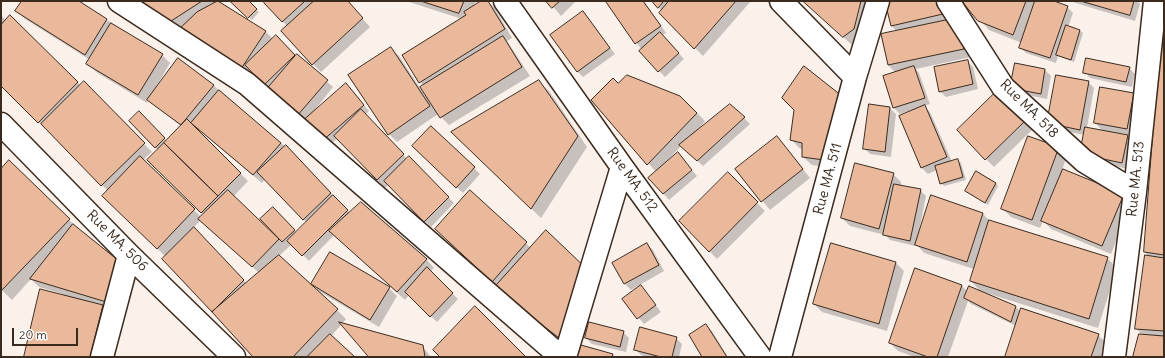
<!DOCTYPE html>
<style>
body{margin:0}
#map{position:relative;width:1165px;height:358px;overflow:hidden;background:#fbf1eb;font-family:Delius,sans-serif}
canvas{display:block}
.frame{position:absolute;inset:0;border:2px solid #3b2a1e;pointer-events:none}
.scale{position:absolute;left:12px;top:328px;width:66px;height:18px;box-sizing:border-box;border:2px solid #3b2a1e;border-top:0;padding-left:5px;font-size:12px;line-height:14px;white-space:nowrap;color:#3b2a1e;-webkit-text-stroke:3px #fff;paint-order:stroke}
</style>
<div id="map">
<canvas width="1165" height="358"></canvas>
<div class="frame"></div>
<div class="scale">20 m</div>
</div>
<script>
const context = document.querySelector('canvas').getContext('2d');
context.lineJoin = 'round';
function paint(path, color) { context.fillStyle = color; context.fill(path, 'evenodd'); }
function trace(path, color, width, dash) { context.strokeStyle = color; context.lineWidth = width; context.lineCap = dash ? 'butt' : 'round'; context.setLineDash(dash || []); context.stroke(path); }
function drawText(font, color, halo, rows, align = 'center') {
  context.font = font + ' Delius,sans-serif'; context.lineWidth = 3; context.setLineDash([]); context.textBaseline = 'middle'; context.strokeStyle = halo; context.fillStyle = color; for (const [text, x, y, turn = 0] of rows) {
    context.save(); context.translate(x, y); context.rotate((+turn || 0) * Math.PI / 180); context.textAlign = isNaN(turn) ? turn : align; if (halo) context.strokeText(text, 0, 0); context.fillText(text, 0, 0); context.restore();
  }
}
paint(new Path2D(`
 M23,1h54l85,54 8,8 -15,26 1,1 57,-5 81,69 56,59 76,46 8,9 -4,4 28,27 -21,23 -28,-27 -4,5 -71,-65 -25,26 -17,-17 -13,12 37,34 1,-1 -5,-5 77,4 8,8 -18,31 -62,-37 29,29 -4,5 80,22 9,11h-60l-29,-33 -11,12 22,21h-99l-88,-100 -63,-61 5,-5 -107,-106v-70l5,6 4,-4 71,69 12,5 59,61 -9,8 58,57 3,-2 -55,-55 9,-10 -28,-29 9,-9 28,29 14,-15 -33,-26 -1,3 -51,-31 -8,-8 2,-4 -65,-41 -8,-8zM199,130l63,53 3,-4 42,44 -10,10 -24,-25 7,30 -2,1 -44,-43 14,-15 -50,-50zM201,220l7,7 51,46 -12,11 -54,-56z
 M129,1h87l49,30 8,8 3,-2 20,20 1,-2 36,32 -22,28 41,-25 17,21 -4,4 42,44 2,-2 45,46 -23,24 -43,-42 -3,3 -47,-50 -10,8 -75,-75 -5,9z
 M231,1h16l12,11 -7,8z
 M267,1h80l23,26 -49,45 -8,-8 -26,-38 -22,-23z
 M406,1h70l-3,6 10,-6h4l7,6 18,31 -5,3 23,35 -81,49 -11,-11 -41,28 -8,-8 1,-86 9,8 27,41 1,-1 -3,-10 -4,-4 42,-63z
 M548,1h28l-15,15z
 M610,1h34l22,32 -4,2 22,24 -19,18 -25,-26 2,-1 -34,-47z
 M653,1h98l-48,55 -43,-43 2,-2z
 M803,1h67l-8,36 -10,8z
 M895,1h48l28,56 -55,12 3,4 11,31 -6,2 6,6 22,50 6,-1 3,2 5,17 -22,6 -3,-3 -4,-13 -9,4 -6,-6 -22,-51 13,-6 -1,-1 -12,4 -6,-6 -10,-31 12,-4 -8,-8 -6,-30 15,-3 -5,-6 -6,-23z
 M963,1h88l16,6 6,6 -5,14 12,4 3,2 -9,29 -16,-6 -2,7 -30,-10 -6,-6 2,-4 -33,-13z
 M1069,1h69l2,3 -5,17z
 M583,12l32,42 -32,23 -6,-6z
 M1164,46v311h-30l9,-21 -7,-8 13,-71 -4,-5z
 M967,61l6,6 5,22 -32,8 -6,-6z
 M1015,64l30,6 6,6 -4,23 -30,-6z
 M804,67l28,101 -20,-3 -9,-8v-8l-4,-1 -8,-9z
 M1129,68l6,6 -3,13 -42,-9 -5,-6z
 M539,82l10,9 38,56 -46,71 -79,-76z
 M1088,82l6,6 -7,40 40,8 6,6 -5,27 -41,-9 -2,-25 -31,-6z
 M618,84l62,12 25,25 -10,13 49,-16 6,6 -47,42 -22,-20 -17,18 1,1 13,-11 19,22 -28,24 -19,-22 6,-6 -64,-72z
 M1133,94l6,6 -6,35 -30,-4 -8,-8z
 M1004,101l28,29 -38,37 -8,-8z
 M870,106l20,2 6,6 -5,43 -21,-3 -6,-6z
 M431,127l49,47 -17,19 -44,-41z
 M777,137l33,41 -40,32 -33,-41z
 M1059,148l8,8 -5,14 61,25 8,8 -20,51 -60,-25 -8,-8 -3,7 -29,-11 -8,-8z
 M1,170l68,50 10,9 42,83 -18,-6 8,8 -11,43h-75l38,-63 -24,-7 -8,-8 -19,21 -11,-11z
 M728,174l37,37 -48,48 -37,-38z
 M893,174l8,8v4l19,4 6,6 -7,35 63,-18 8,8 117,37 10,10 -19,60 -115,-36v1l33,14 5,5 77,23 8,8 -4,14h-96l10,-31 -45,-22 -3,-3 -20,56h-37l1,-1 -14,-5 -8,-8 72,-57 6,6 14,1 -11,-12 3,-12 -50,-16 -8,-9 -1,2 -25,-6 -5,-5 -35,-9 -8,-8z
 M996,183l2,3 -10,19 -22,-14z
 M470,192l61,56 41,100 -69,-52 -6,-10 -53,-49z
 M647,244l6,6 11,21 -33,19 -6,-6 -11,-21z
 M896,263l8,8 -17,60 -65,-19 -8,-8z
 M641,286l20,26 -17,12 -20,-24z
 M706,325l6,6 16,26h-25z
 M623,332l6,6 -3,14 -34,-8 -6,-6z
 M676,338l6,6 -3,13h-32l-6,-2 -6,-6z`), '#0003');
const building = new Path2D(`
 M22,1h57l28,18 -22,36 -70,-44z
 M135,1h67l-37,24z
 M218,1l48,30 -27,41 -63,-40 21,-20z
 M230,1h19l8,8 -9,9z
 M265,1h40l-23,21 -18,-19z
 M314,1h34l15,17 -51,47 -31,-34z
 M421,1h43l-5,12z
 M481,1h7l17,28 -86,54 -17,-28 64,-40 -2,-3z
 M546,1h14l-8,7z
 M608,1h35l18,25 -26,18 -29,-42z
 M652,1h12l-6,7z
 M669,1h67l-42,48 -35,-36z
 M803,1h58l-7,28 -11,8z
 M891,1h49l3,13 -52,12 -6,-24z
 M962,1h64l-13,34 -35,-14z
 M1035,1h19l14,5 -18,52 -31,-10z
 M1081,1h53l-4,14z
 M583,11l27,37 -33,24 -27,-37z
 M10,15l68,67 -40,41 -37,-37v-61z
 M957,18l7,31 -76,16 -7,-31z
 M111,23l52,31 -25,41 -52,-31z
 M1066,25l14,5 -9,30 -15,-5z
 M660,32l19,21 -21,19 -19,-21z
 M276,35l19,20 -31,30 -19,-20z
 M503,36l19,31 -82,51 -20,-31z
 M1160,45h4v210l-20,-3z
 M391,47l39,59 -42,29 -40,-60z
 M297,54l31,26 -31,36 -30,-27z
 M178,58l36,27 -33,40 -34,-25z
 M1086,58l44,9 -4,15 -43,-9z
 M968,60l5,24 -34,8 -5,-25z
 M1015,63l30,6 -4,25 -31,-6z
 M804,66l38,30 -18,64 -22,-3v-14l-12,-3 4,-30 -12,-12z
 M914,66l11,32 -32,10 -10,-32z
 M627,75l53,21 17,17 -50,52 -56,-65 22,-22 5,5z
 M1056,75l33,6 -9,49 -33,-7z
 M539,80l39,56 -47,73 -80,-77z
 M84,81l61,62 -44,43 -60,-62z
 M346,83l18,22 -42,36 -18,-21z
 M1100,87l34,6 -7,36 -33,-6z
 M219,90l62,53 -28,32 -62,-52z
 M996,92l28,30 -39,38 -28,-30z
 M730,104l15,13 -48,44 -18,-16z
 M869,104l21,3 -5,45 -22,-3z
 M925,105l22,52 -26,11 -22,-52z
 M361,109l43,45 -27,26 -43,-44z
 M139,111l26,27 -10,10 -26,-27z
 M187,119l54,54 -23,23 -54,-53z
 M431,126l44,41 -19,21 -44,-42z
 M1085,127l43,8 -6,28 -42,-9z
 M777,136l26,33 -42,33 -26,-33z
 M1028,136l31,11 -27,73 -31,-11z
 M164,143l54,53 -17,17 -54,-53z
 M286,145l45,48 -28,27 -46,-48z
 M678,152l14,18 -29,24 -15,-16z
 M140,156l55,53 -38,40 -55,-53z
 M409,156l40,41 -25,25 -40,-41z
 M958,159l5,18 -23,7 -5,-18z
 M9,160l61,59 -69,72v-122z
 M855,163l39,10 -15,56 -38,-11z
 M1063,169l61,25 -22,52 -61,-25z
 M976,171l20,12 -11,20 -20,-12z
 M728,172l30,30 -49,50 -30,-31z
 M894,184l27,5 -11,52 -27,-6z
 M228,190l51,49 -27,28 -54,-48z
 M470,190l57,52 -35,40 -57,-53z
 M333,195l15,15 -46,46 -15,-15z
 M931,195l52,18 -16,49 -52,-17z
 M361,202l66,57 -30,33 -68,-61z
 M273,207l22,23 -13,12 -22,-23z
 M989,220l119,37 -19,62 -119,-38z
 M73,224l51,41 -11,39 -83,-25z
 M194,227l50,53 -32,32 -50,-53z
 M546,230l44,42 -27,69 -69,-53z
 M647,243l12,22 -35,19 -12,-21z
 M831,243l65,19 -17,62 -66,-20z
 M330,252l60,35 -20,33 -59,-36z
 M279,255l59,54 -45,48h-40l-41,-45z
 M1145,255l19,3v73l-29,-2z
 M427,267l26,26 -23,24 -25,-25z
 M915,268l47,17 -25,72h-9l-39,-14z
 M641,285l15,20 -19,14 -15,-20z
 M969,286l47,20 -5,16 -47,-24z
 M40,289l63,16 -13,52h-66z
 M475,306l51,51h-86l-7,-7z
 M1021,308l78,26 -8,23h-86z
 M339,322l84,23 2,12h-56z
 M589,322l35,9 -4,16 -35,-9z
 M706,324l21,33h-25l-13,-22z
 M640,327l37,10 -5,20h-11l-27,-7z
 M330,334l25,23h-48z
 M1139,334l25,2v21h-31z
 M581,345l32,9 -1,3h-35z`);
paint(building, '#eab99b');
trace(building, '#3b2a1e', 1);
const minor = new Path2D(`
 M119,1l128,83 314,273
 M505,1l117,166 138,190
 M781,1l74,76
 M948,1l55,86 81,74 51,31
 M1,124l128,131 105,102
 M102,357l27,-102
 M565,357l57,-190
 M780,357l75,-280 23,-76
 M1114,357l21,-165 20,-191`);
trace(minor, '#3b2a1e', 25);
trace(minor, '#fff', 22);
drawText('14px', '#3b2a1e', '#fff', [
 ["Rue MA. 518",1029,109,45],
 ["Rue MA. 511",828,179,-75],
 ["Rue MA. 513",1136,179,-84],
 ["Rue MA. 512",632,180,54],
 ["Rue MA. 506",117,241,45]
]);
</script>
